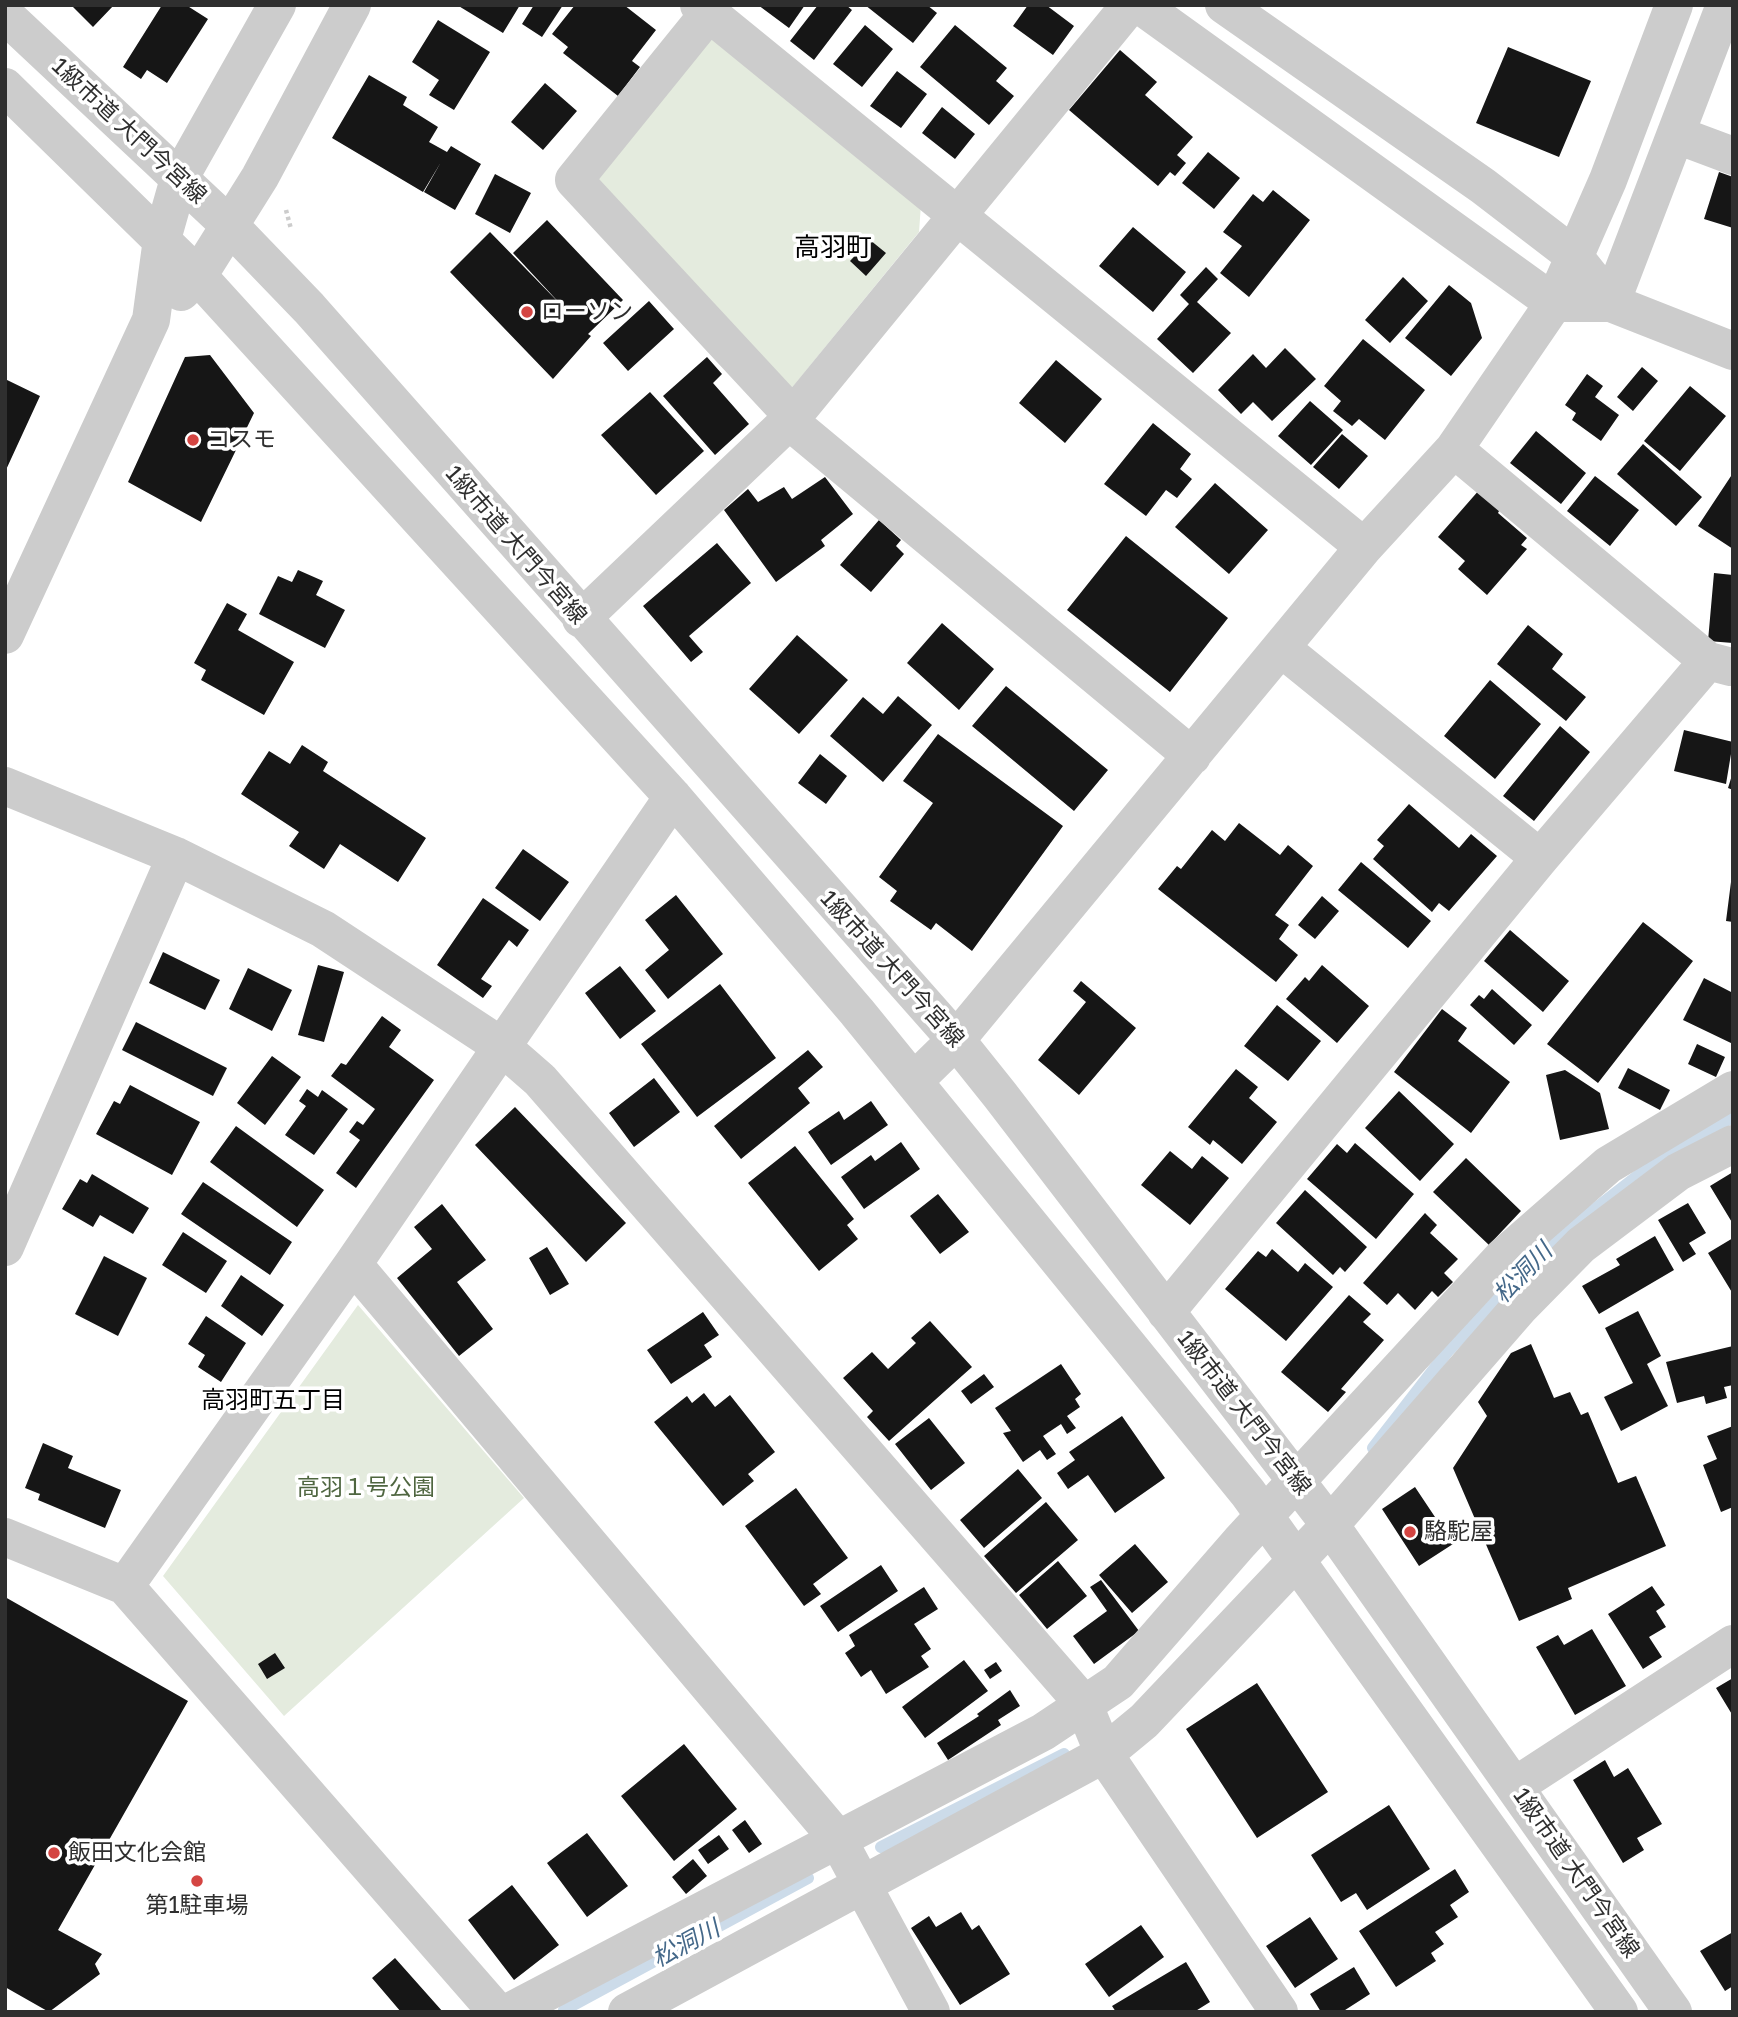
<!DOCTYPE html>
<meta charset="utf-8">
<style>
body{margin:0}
#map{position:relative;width:1738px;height:2017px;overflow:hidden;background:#fff;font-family:"Golos Text",sans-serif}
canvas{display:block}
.frame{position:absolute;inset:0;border:7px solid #2f2f2f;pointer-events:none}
</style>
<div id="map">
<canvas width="1738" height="2017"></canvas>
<div class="frame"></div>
</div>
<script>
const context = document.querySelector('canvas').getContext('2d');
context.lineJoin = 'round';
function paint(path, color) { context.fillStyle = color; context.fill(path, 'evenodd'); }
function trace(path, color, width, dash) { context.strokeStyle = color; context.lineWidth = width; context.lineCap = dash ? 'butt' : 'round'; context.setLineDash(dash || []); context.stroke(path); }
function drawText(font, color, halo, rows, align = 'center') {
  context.font = font + ' "Golos Text","Noto Sans JP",sans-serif'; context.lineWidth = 7; context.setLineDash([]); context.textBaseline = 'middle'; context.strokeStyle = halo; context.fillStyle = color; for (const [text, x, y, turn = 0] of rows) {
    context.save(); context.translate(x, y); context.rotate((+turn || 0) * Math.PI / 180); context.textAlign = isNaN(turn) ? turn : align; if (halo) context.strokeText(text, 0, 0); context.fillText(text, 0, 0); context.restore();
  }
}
paint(new Path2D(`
 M706,38l13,1 202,165 -2,28 -128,157 -197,-213z
 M358,1305l166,193 -240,218 -121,-140z`), '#e4ebde');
trace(new Path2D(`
 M1373,1448l75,-97 107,-111 116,-90 62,-33
 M881,1847l183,-93
 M564,2010l244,-132`), '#ccdbe9', 12);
paint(new Path2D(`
 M71,5h43l-21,22z
 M162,5h24l22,14 -41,64 -20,-13 -6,9 -18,-12z
 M457,5h63l-17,28z
 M534,5h29l-21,32 -20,-13z
 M575,5h49l32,25 -24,31 8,6 -22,29 -55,-43 5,-6 -16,-13z
 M758,5h47l-16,23z
 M818,5h28l6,5 -38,50 -24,-19z
 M865,5h62l10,8 -24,30z
 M1028,5h18l28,21 -21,29 -40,-29z
 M438,20l52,32 -36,58 -25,-15 10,-15 -27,-18z
 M865,25l28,24 -31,38 -29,-23z
 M955,25l52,43 -11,13 18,15 -25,29 -69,-58z
 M1508,47l83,34 -32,76 -83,-34z
 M1120,50l37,32 -12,13 48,42 -16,18 9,8 -11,13 -5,-4 -12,14 -89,-76z
 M897,71l30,23 -26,34 -31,-22z
 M369,75l38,22 -4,8 35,22 -9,15 18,10 4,-6 30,18 -26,46 -31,-18 17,-30 -18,30 -91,-54z
 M545,83l32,28 -34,39 -32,-28z
 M942,107l33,27 -20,25 -33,-26z
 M1208,152l32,26 -26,31 -32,-26z
 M1719,172l14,5v51l-29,-9z
 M495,174l36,19 -21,40 -35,-19z
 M1273,190l37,30 -61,77 -29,-24 22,-27 -19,-14 30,-38 10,8z
 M547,220l76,80 -35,34 3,2 -38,43 -103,-107 40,-40 74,76 -51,-55z
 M1133,227l53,45 -33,40 -54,-46z
 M870,240l16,13 -20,23 -16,-15z
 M1206,267l12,12 -21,23 34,31 -38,40 -36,-34 32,-35 -9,-9z
 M1403,277l25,24 -38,42 -25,-23z
 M1449,285l22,18 11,35 -31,38 -46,-38z
 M649,301l25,28 -46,42 -25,-28z
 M1363,339l62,51 -40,50 -26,-21 -7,7 -19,-15 8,-10 -17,-15z
 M1285,348l31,31 -44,42 -19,-19 -12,12 -23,-24 35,-36 13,14z
 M210,355l44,58 -53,109 -73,-40 57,-125z
 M707,357l15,17 -9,9 36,41 -34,31 -52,-59z
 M1056,360l46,39 -37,44 -46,-40z
 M1642,367l16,14 -25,30 -16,-14z
 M1587,374l16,12 -8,11 24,18 -18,26 -29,-21 4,-7 -11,-8z
 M5,379l35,17 -35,76z
 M1690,386l36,30 -46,55 -36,-30z
 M650,392l54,59 -48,44 -55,-60z
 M1310,401l33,29 -32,35 -33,-29z
 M1153,423l38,31 -11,15 12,10 -15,19 -11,-8 -20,26 -42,-32z
 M1536,431l50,42 -25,31 -51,-41z
 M1342,434l26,22 -29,33 -26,-22z
 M1643,444l59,53 -26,29 -59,-52z
 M1733,473v76l-35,-23z
 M1595,476l44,34 -29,36 -43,-35z
 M825,477l28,37 -32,26 4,6 -49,36 -52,-72 24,-21 10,13 26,-15 8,12z
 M1215,483l53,47 -39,44 -54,-47z
 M1480,489l21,18 -3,6 29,25 -6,7 6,4 -40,46 -29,-26 7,-8 -27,-24z
 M879,520l22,20 -5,6 8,8 -33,38 -31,-27z
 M1126,536l102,82 -58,74 -103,-82z
 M717,543l34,40 -62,53 14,16 -12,10 -48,-56z
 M298,570l25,11 -7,14 29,15 -20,38 -66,-34 19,-38 14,6z
 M1714,573l19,2v68l-25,-2z
 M227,603l20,11 -9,16 56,32 -30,53 -63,-35 5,-10 -12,-7z
 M942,623l52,46 -35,41 -52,-47z
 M1528,625l35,29 -11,15 34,28 -20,24 -69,-57z
 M797,635l51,45 -49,54 -50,-45z
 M1490,680l51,44 -46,55 -51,-43z
 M1006,686l102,84 -34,41 -102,-85z
 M898,696l34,29 -49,57 -53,-46 33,-39 20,17z
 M1560,726l30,26 -56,69 -31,-25z
 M1684,730l49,12 -7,42 -52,-13z
 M938,734l125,92 -91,125 -36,-28 -5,7 -41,-29 7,-10 -18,-14 54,-74 -30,-22z
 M302,745l26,17 -5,9 103,67 -28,44 -58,-38 -16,25 -35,-23 10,-14 -58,-38 28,-43 21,13z
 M820,754l27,22 -21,28 -28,-21z
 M1733,772v18l-5,-2z
 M1409,804l50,44 12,-14 26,22 -48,55 -10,-8 -7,9 -59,-53 11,-13 -7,-6z
 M1239,823l41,32 8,-10 25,21 -38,49 14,10 -10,14 19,16 -22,27 -118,-93 19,-23 4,3 31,-39 13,11z
 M523,849l46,33 -29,39 -45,-33z
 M1361,862l70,59 -23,27 -70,-58z
 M1731,882h2v40l-7,-1z
 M676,895l47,59 -55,45 -23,-29 24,-20 -24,-30z
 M1322,896l17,15 -24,28 -17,-14z
 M483,898l46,32 -12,17 -8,-7 -28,39 11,7 -9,12 -46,-33z
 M1643,922l50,39 -95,122 -51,-39z
 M1510,930l59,51 -26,31 -59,-51z
 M163,952l57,28 -15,30 -56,-27z
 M318,965l26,7 -20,70 -26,-7z
 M1322,965l47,41 -32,37 -51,-44 19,-22 4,4z
 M620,966l36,45 -36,28 -35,-46z
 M248,968l44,22 -20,41 -43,-22z
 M1704,978l29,15v51l-50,-24z
 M1081,981l55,47 -57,67 -41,-35 48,-58 -13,-11z
 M720,984l56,74 -79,59 -56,-73z
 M1492,989l40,36 -18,20 -44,-40 9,-10 5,4z
 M1277,1005l44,36 -33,40 -44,-35z
 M1442,1009l25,19 -9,13 52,41 -39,51 -77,-61z
 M382,1016l19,14 -12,17 45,33 -78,108 -20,-15 24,-33 -11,-8 8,-11 6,4 12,-16 -44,-33 10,-13 5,2z
 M136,1022l91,46 -14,28 -91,-46z
 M1697,1044l28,13 -9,20 -28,-13z
 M808,1050l15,17 -25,21 12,15 -69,56 -27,-33z
 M272,1056l29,21 -36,48 -28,-22z
 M1628,1068l42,22 -10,20 -42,-22z
 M1236,1069l22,18 -9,11 28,24 -35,42 -29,-24 -3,5 -22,-18z
 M1565,1070l35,23 9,36 -49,11 -14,-65z
 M654,1078l26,34 -46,35 -25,-34z
 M130,1085l70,37 -28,53 -76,-41 18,-33 6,3z
 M307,1089l11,8 4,-7 26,19 -34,46 -29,-20 21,-29 -7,-5z
 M1399,1091l55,53 -34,37 -55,-53z
 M871,1101l17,24 -57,40 -23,-33 31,-21 5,9z
 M515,1107l111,116 -40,39 -111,-117z
 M236,1126l88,64 -27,37 -87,-65z
 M901,1142l19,27 -56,40 -23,-32 30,-22 4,6z
 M1355,1143l59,51 -38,45 -69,-60 30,-35 10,9z
 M795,1146l59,73 -7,6 11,14 -39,32 -71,-88z
 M1170,1151l22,18 10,-13 27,22 -39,47 -49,-40z
 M1466,1158l55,53 -32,34 -56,-53z
 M1733,1172v52l-23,-38z
 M92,1174l57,34 -16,26 -33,-19 -7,12 -31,-18 18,-30 7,4z
 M203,1182l89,60 -22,33 -89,-61z
 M1305,1190l62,57 -22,25 -5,-5 -7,8 -57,-52z
 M938,1194l31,38 -29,22 -30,-38z
 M1688,1203l18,30 -17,10 7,11 -13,8 -25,-42z
 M442,1204l44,56 -29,22 36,47 -34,27 -62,-78 35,-29 -18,-22z
 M1425,1213l12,12 -7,8 28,26 -14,14 9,9 -15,15 -6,-6 -17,19 -17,-17 -11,12 -24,-22z
 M183,1232l44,29 -21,32 -44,-28z
 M1655,1236l19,34 -75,44 -17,-28 38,-21 -4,-6z
 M1733,1238v56l-25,-41z
 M547,1247l22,37 -19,11 -21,-37z
 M1272,1249l26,23 7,-9 28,24 -47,54 -61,-52 33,-38 8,6z
 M104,1256l43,22 -29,58 -43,-22z
 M241,1275l43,30 -22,31 -41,-30z
 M1349,1295l22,19 -8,8 21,18 -43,49 5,3 -18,20 -47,-40z
 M1638,1311l23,45 -14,8 21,42 -47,25 -17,-34 29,-14 -28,-55z
 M703,1312l16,23 -15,10 8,12 -41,27 -24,-34z
 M206,1316l40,27 -25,39 -23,-15 7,-12 -17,-11z
 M930,1321l42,46 -83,74 -22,-24 6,-6 -30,-33 29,-26 16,17 28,-26 -5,-5z
 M1531,1344l23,54 16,-6 11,23 7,-3 30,71 18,-7 30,70 -98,42 4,11 -53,22 -66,-153 34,-52 -9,-14 33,-49z
 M1733,1346v39l-9,2 3,11 -21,6 -2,-8 -27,7 -11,-41z
 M1061,1364l20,30 -6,5 5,8 -13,9 9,12 -9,6 -6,-10 -18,12 13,18 -9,6 -7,-10 -17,12 -20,-29 8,-2 -16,-23z
 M984,1374l10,13 -23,17 -10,-13z
 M704,1393l11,14 15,-12 45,57 -27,22 6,7 -31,25 -69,-84 33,-26 5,7z
 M1122,1416l43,62 -50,35 -27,-38 -20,14 -11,-16 18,-13 -6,-8z
 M929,1418l36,45 -34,27 -36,-46z
 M1733,1426v81l-12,5 -18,-47 14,-6 -10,-23z
 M43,1443l30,13 -5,12 53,22 -16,38 -67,-28 2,-6 -15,-6z
 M1018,1469l24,29 -58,50 -24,-28z
 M1415,1487l38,57 -34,22 -37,-57z
 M796,1488l52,70 -35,26 8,10 -17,12 -59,-80z
 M1046,1502l32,38 -62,53 -32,-37z
 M1135,1544l33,38 -36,31 -33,-38z
 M1058,1561l29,35 -40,33 -28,-34z
 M881,1565l17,26 -60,41 -18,-26z
 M1101,1580l38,51 -45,33 -21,-28 34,-25 -17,-24z
 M1652,1586l13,19 -9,6 10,16 -17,10 13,20 -19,12 -35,-55z
 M924,1587l14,22 -24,15 17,25 -10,7 8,11 -43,27 -15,-24 -10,7 -16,-24 10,-7 -6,-11z
 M5,1597l183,104 -130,229 44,24 -7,10 5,10 -51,38 -44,-25z
 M1592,1629l34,57 -51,29 -39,-68 22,-12 6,10z
 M275,1653l10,15 -18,11 -9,-15z
 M964,1660l24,31 -63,47 -23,-31z
 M996,1662l6,9 -12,8 -6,-9z
 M1733,1678v38l-17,-28z
 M1257,1683l71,109 -71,46 -71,-109z
 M1010,1690l10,16 -22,14 3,5 -53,35 -11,-17 42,-27 -2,-2z
 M684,1744l53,65 -63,52 -53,-65z
 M1605,1760l9,17 14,-9 34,56 -25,14 7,12 -21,13 -50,-83z
 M1389,1805l41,64 -63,41 -11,-17 -15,9 -30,-47z
 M745,1820l17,24 -13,9 -17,-23z
 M587,1833l41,53 -41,31 -40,-54z
 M719,1835l10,14 -21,15 -10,-14z
 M693,1859l14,17 -21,18 -14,-17z
 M1455,1869l14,23 -19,13 8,12 -23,15 9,12 -13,9 5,8 -40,26 -37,-56z
 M512,1885l47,60 -45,35 -46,-60z
 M961,1912l11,18 7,-5 31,49 -50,31 -49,-77 18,-12 7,11z
 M1310,1917l28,42 -43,29 -29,-42z
 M1141,1925l23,32 -55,40 -24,-33z
 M1733,1932v54l-8,5 -25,-40z
 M395,1958l48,54h-42l-29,-34z
 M1186,1962l24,40 -16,10h-78l-4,-6z
 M1354,1967l16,27 -28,18h-21l-11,-18z`), '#161616');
trace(new Path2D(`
 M286,210l5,19`), '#ccc', 4.5, [3.5, 3.5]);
trace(new Path2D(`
 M699,5l665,542
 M1140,5l414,298h57l114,-298
 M1224,5l259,181 90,69 38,48 122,48
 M709,13l-135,167 219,236
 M5,15l225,211 79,82 647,732 44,55 330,430 343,487
 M5,87l193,189 475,521 184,215 391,481 371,519
 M1677,135l56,21
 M181,292l17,-16 62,-99 92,-172
 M789,421l403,335
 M1454,449l254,212 23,6
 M581,619l208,-198 341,-416
 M5,635l146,-315 11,-81 17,-60 98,-174
 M1281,648l259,210
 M5,786l171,70 147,73 178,117 39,34 543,623 21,51 175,258
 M914,1081l42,-41 408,-493 90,-98 100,-146 54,-123 66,-175
 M5,1247l171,-391
 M353,1264l484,574 94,174
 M1166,1312l374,-454 168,-197
 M5,1537l120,49 372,426
 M125,1586l228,-322 320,-467
 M1515,1786l218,-142
 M509,2012l534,-280 75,-50 122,-140 264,-286 104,-91 125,-75
 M627,2012l477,-258 40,-33 186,-196 189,-217 62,-63 97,-73 55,-28`), '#ccc', 38);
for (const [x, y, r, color] of [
 [527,312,7,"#d44542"],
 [193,440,7,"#d44542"],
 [1410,1532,7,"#d44542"],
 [54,1853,7,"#d44542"],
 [197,1881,7,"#d44542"]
]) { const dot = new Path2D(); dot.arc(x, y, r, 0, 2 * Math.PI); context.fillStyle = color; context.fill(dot); trace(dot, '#fff', 2.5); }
drawText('23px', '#2f2f2f', '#fff', [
 ["1級市道 大門今宮線",129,131,43],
 ["1級市道 大門今宮線",516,545,49],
 ["1級市道 大門今宮線",892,969,48],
 ["1級市道 大門今宮線",1244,1413,52],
 ["1級市道 大門今宮線",1576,1873,55]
]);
drawText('23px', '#2f2f2f', '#fff', [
 ["ローソン",541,312],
 ["コスモ",207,440],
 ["駱駝屋",1424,1532],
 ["飯田文化会館",68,1853],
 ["第1駐車場",197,1906,"center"]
], 'left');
drawText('23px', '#4f6640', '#fff', [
 ["高羽１号公園",366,1488]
]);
drawText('italic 24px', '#446889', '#fff', [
 ["松洞川",1523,1273,-46],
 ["松洞川",686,1944,-28]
]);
drawText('24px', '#000', '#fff', [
 ["高羽町五丁目",273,1400]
]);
drawText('26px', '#000', '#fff', [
 ["高羽町",833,248]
]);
</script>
